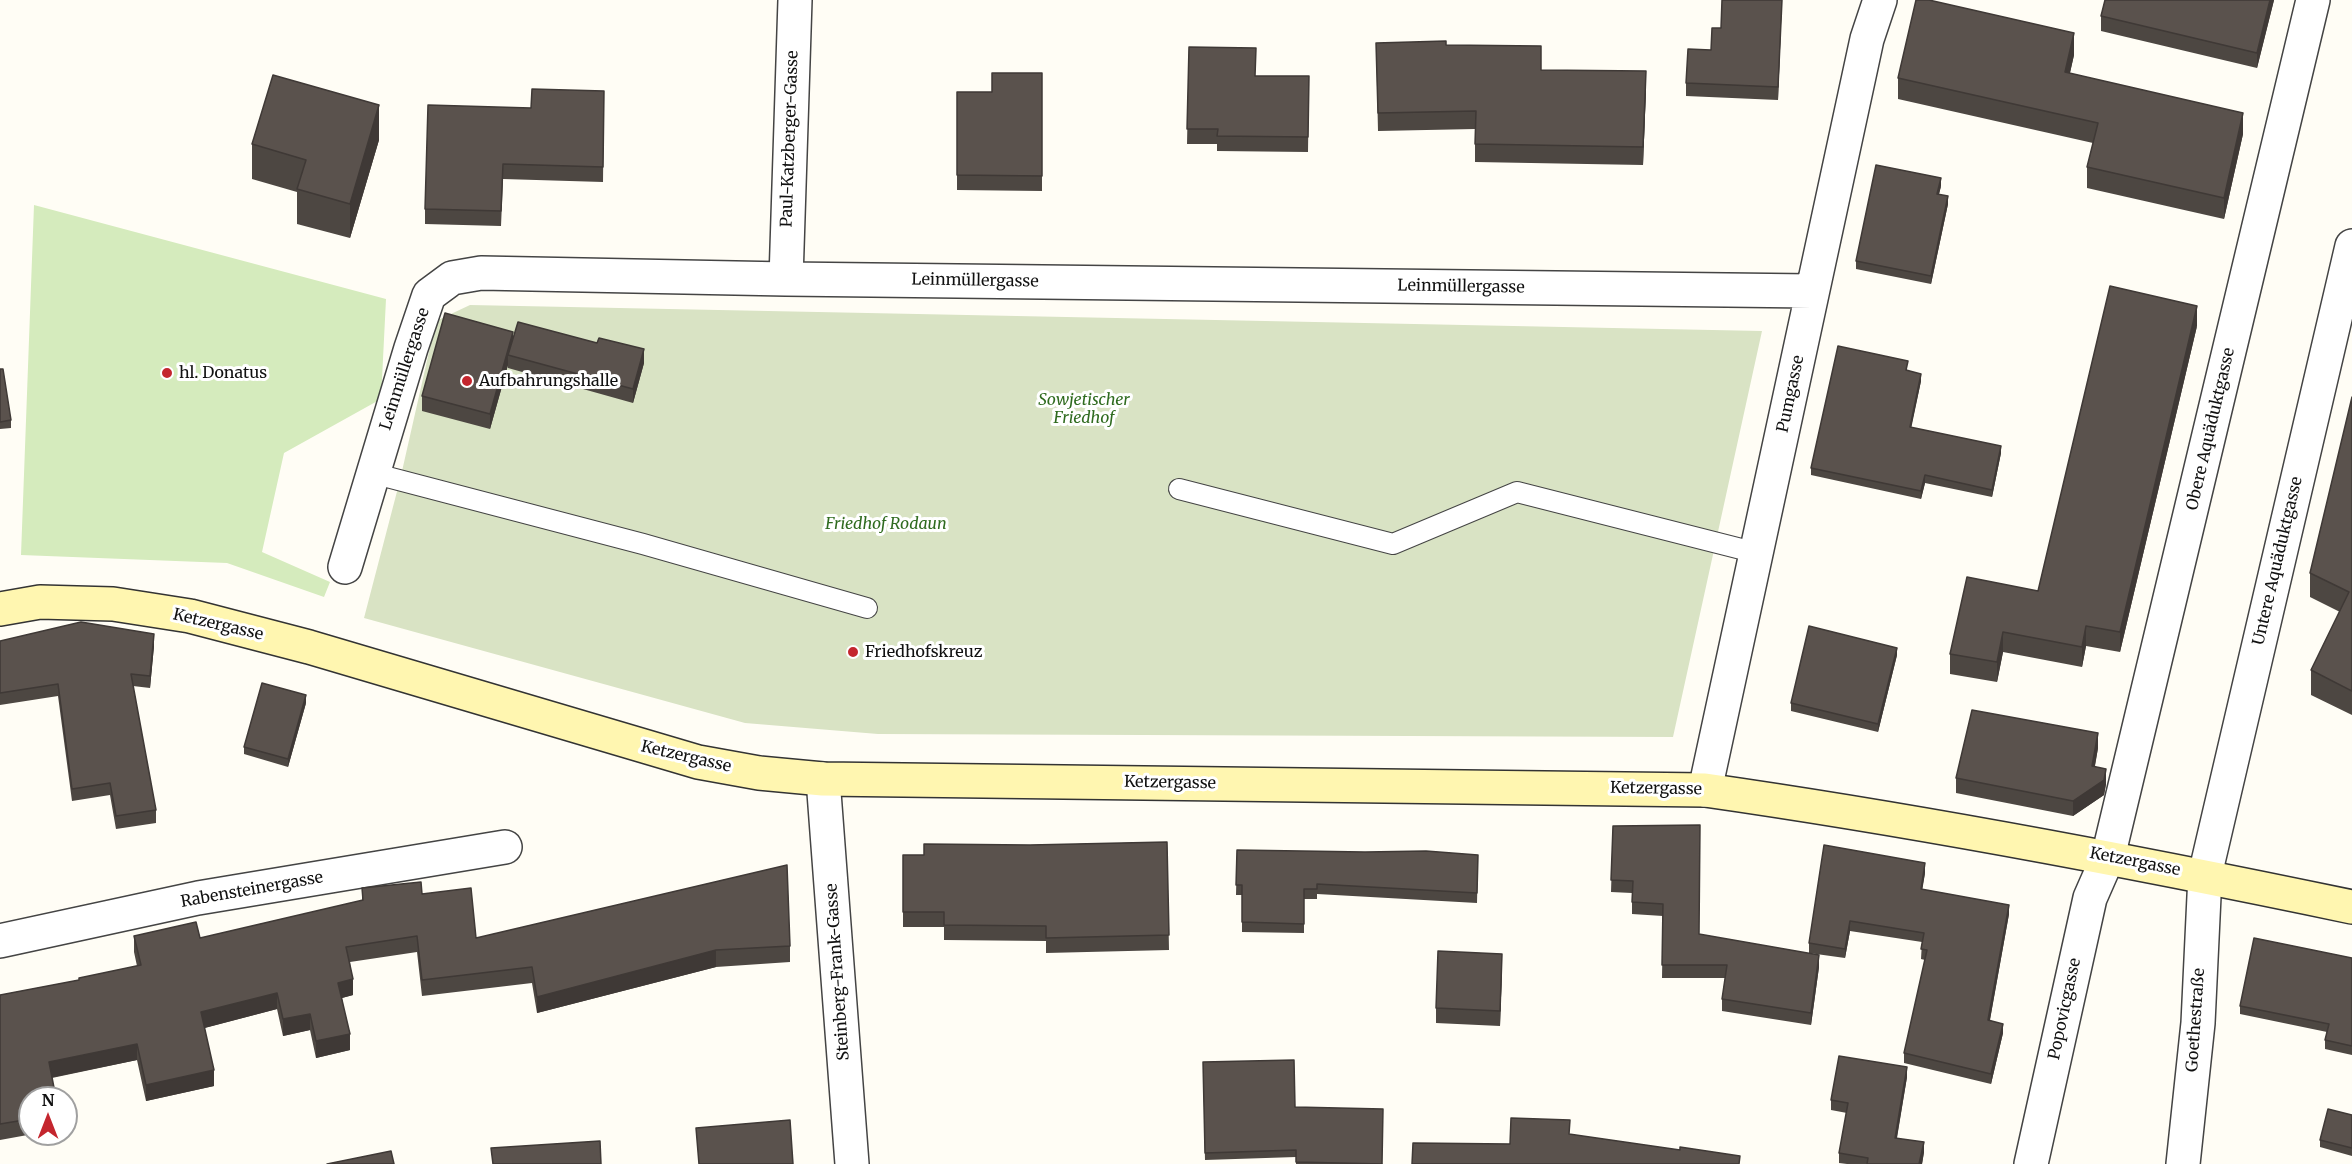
<!DOCTYPE html>
<meta charset="utf-8">
<style>
body{margin:0}
#map{position:relative;width:2352px;height:1164px;overflow:hidden;background:#fffdf5;font-family:Merriweather,serif}
canvas{display:block}
.north{position:absolute;left:18px;top:1086px;width:60px;height:60px;box-sizing:border-box;background:#fff;border:2px solid #a0a0a0;border-radius:50%;rotate:0deg;font-size:16px;font-weight:700;line-height:24px;text-align:center;color:#111}
.north::after{content:'';display:block;margin:auto;width:21px;height:27px;background:#c4262e;clip-path:polygon(50% 0,100% 100%,50% 72%,0 100%)}
</style>
<div id="map">
<canvas width="2352" height="1164"></canvas>
<div class="north">N</div>
</div>
<script>
const context = document.querySelector('canvas').getContext('2d');
context.lineJoin = 'round';
function paint(path, color) { context.fillStyle = color; context.fill(path, 'evenodd'); }
function trace(path, color, width, dash) { context.strokeStyle = color; context.lineWidth = width; context.lineCap = dash ? 'butt' : 'round'; context.setLineDash(dash || []); context.stroke(path); }
function drawText(font, color, halo, rows, align = 'center') {
  context.font = font + ' Merriweather,serif'; context.lineWidth = 6; context.setLineDash([]); context.textBaseline = 'middle'; context.strokeStyle = halo; context.fillStyle = color; for (const [text, x, y, turn = 0] of rows) {
    context.save(); context.translate(x, y); context.rotate((+turn || 0) * Math.PI / 180); context.textAlign = isNaN(turn) ? turn : align; if (halo) context.strokeText(text, 0, 0); context.fillText(text, 0, 0); context.restore();
  }
}
paint(new Path2D(`
 M34,205l352,94 -5,100 -97,54 -22,99 68,30 -6,15 -97,-34 -206,-8z`), '#d5ebbd');
paint(new Path2D(`
 M470,305l1292,26 -89,406 -795,-3 -133,-11 -381,-105 36,-138 36,-159z`), '#d9e3c4');
const service = new Path2D(`
 M372,473l271,71 224,64
 M1179,489l214,55 124,-52 240,61`);
const minor = new Path2D(`
 M786,279l9,-279
 M345,567l66,-219 18,-53 23,-17 29,-5 305,6 1026,12
 M823,779l29,385
 M1705,790l162,-751 13,-39
 M0,941l198,-43 307,-51
 M2031,1164l59,-266 18,-41 205,-857
 M2183,1164l15,-141 7,-148 147,-629`);
const secondary = new Path2D(`
 M0,609l40,-7 73,2 77,12 119,31 389,115 61,11 64,6 882,11c217,31 432,72 647,117`);
trace(service, '#444', 22);
trace(minor, '#444', 36);
trace(secondary, '#333', 36);
trace(service, '#fff', 20);
trace(minor, '#fff', 33);
trace(secondary, '#fff6b0', 33);
paint(new Path2D(`
 M1782,0l-4,100 -92,-4v-13l25,-33 10,-22z
 M2105,0h169l-17,68 -156,-37v-15z
 M1376,43l70,2 95,25 105,19 -3,76 -168,-3v-33l-97,2z
 M1189,47l66,29h54l-1,76 -91,-1v-7h-30z
 M2074,55l-4,18 173,61 -19,85 -137,-31v-21l6,-24 -195,-44v-21z
 M1042,73v118l-85,-1v-98h35z
 M604,91l-1,91 -100,-3 -2,47 -76,-2v-15l106,-101z
 M379,140l-29,98 -53,-14v-32l-45,-13v-35z
 M1941,186l-2,8 9,10 -17,80 -75,-15v-8z
 M2197,326l-77,326 -34,-6 -4,21 -79,-15 -6,30 -47,-8v-20l88,-63z
 M513,337l131,26 -11,40 -125,-35v-3l-18,64 -68,-18v-15z
 M0,369l11,51v8l-11,1z
 M1907,370l14,11 -10,46 90,26 -9,44 -67,-14 -4,16 -110,-24v-7z
 M2352,397v318l-41,-20v-25l29,-58 -30,-15v-24z
 M0,641l154,5 -4,42 -17,-2 23,124v13l-40,6 -6,-34 -38,6 -14,-105 -58,9z
 M1897,655l-19,77 -87,-21v-8z
 M306,703l-18,64 -44,-13v-7z
 M2098,748l-3,18 11,18 -2,11 -31,21 -117,-23v-15z
 M1613,826l86,108 120,33 -8,58 -89,-14v-12l3,-21h-63l1,-62 -31,-2v-21l-21,-1z
 M1167,842l2,108 -123,3v-12l-102,-1v-13h-41v-72h21l106,-10z
 M1237,850l241,5 -1,48 -160,-9v5h-13v34l-62,-1v-37h-6z
 M1925,873l-3,16 87,25 -19,106 13,13 -12,51 -87,-21v-10l21,-93 -4,-1 1,-17 -72,-11 -5,27 -36,-5v-10z
 M362,888l60,6 54,44 314,8v16l-74,5 -179,46 -5,-30 -110,13 -5,-44 -67,10 3,33 -11,3 8,52 -34,8 -6,-28 -27,6 -6,-27 -73,19 10,58 -68,15 -9,-41 -85,18 -22,20v36h3l-33,6v-145l79,-15 58,-14 -3,-14v-16l66,2 162,-37z
 M2352,958v97l-27,-6v-9l2,-8 -87,-18v-8z
 M1502,969l-2,57 -64,-3v-15z
 M1203,1062l180,102h-87v-7l-91,3z
 M1907,1077l-10,61 27,14 -2,12h-75l-8,-1v-10l8,-40 -16,-3v-10z
 M2352,1115v41l-32,-9v-7z`), '#4d4742');
paint(new Path2D(`
 M1782,0l-4,100v-13z
 M2270,0h4l-17,68v-15z
 M2074,33v22l-9,39v-22z
 M1646,71v18l-3,76v-18z
 M379,105v35l-29,98v-34z
 M2243,113v21l-19,85v-21z
 M1941,178v8l-4,16v-8z
 M1948,196v8l-17,80v-8z
 M2197,306v20l-77,326v-20z
 M513,332v15l-5,8v10l-18,64v-15z
 M644,349v14l-11,40v-14z
 M1921,374v7l-11,53v-7z
 M2001,446v7l-9,44v-7z
 M1925,475v8l-4,16v-8z
 M2086,626v20l-4,21v-20z
 M2003,632v20l-6,30v-20z
 M154,634v12l-4,42v-12z
 M1897,648v7l-19,77v-8z
 M306,695v8l-18,64v-8z
 M2098,733v15l-6,33v-15z
 M2106,769v15l-2,11 -31,21v-15z
 M1925,863v10l-4,25v-9z
 M2009,905v9l-21,116v-10z
 M1850,921v10l-5,27v-9z
 M716,950v17l-179,46v-16z
 M1502,954v15l-2,57v-15z
 M1819,955v12l-8,58v-12z
 M353,979v16l-15,4v-16z
 M277,993v16l-76,20v-17z
 M310,1014v16l-27,6v-17z
 M2003,1024v9l-12,51v-10z
 M350,1034v16l-34,8v-17z
 M137,1044v16l-88,18v-16z
 M1907,1067v10l-12,71v-10z
 M214,1070v16l-68,15v-16z
 M1924,1142v10l-2,12h-3z`), '#3f3936');
const building = new Path2D(`
 M1722,0h60l-4,87 -92,-4 2,-34 23,1 1,-22h9z
 M1916,0h13l145,33 -9,39 178,41 -19,85 -137,-31 11,-44 -200,-45z
 M2105,0h165l-13,53 -156,-37z
 M1446,41v4l95,1v24l105,1 -3,76 -168,-3 1,-33 -98,2 -2,-70z
 M1189,47l67,1 -1,28h54l-1,61 -91,-1 1,-7h-31z
 M992,73h50v103l-85,-1v-83h35z
 M273,75l106,30 -29,99 -53,-15 9,-29 -54,-16z
 M532,89l72,2 -1,76 -100,-3 -2,47 -76,-2 3,-104 103,3z
 M1876,165l65,13 -4,16 11,2 -17,80 -75,-15z
 M2110,286l87,20 -77,326 -34,-6 -4,21 -79,-15 -6,30 -47,-8 17,-77 71,14z
 M445,313l68,19 -23,82 -68,-18z
 M518,322l79,21 2,-5 45,11 -11,40 -125,-34z
 M1838,346l70,15 -2,9 15,4 -11,53 91,19 -9,44 -67,-15 -4,16 -110,-23z
 M0,369h3l8,51 -11,2z
 M2352,397v294l-41,-21 38,-78 -39,-19z
 M81,622l73,12 -4,42 -19,-2 25,136 -40,6 -6,-33 -38,6 -14,-105 -58,9v-52z
 M1809,626l88,22 -19,76 -87,-21z
 M262,683l44,12 -18,64 -44,-12z
 M1972,710l126,23 -6,33 14,3 -2,11 -31,21 -117,-23z
 M1700,825l-1,109 120,21 -8,58 -89,-14 5,-34h-65l1,-61 -31,-2 1,-21 -22,-1 2,-54z
 M1167,842l2,93 -123,3v-12l-102,-1v-13h-41v-57h21v-11l106,1z
 M1824,845l101,18 -4,26 88,16 -21,115 15,4 -12,50 -87,-21 23,-103 -6,-1 3,-16 -74,-12 -5,28 -36,-6z
 M1237,850l128,2 61,-1 52,4 -1,38 -160,-9v5h-13v35l-62,-2v-37h-6z
 M787,865l3,81 -74,4 -179,47 -5,-30 -110,13 -5,-44 -71,11 7,32 -15,4 12,51 -34,7 -6,-27 -27,5 -6,-26 -76,19 13,58 -68,15 -9,-41 -88,18 7,36h-26v21l-30,5v-129l79,-15v-2l62,-13 -7,-29 62,-14 4,16 163,-38 -1,-12 59,-6 1,12 49,-6 5,50z
 M2254,938l98,20v88l-27,-6 4,-16 -89,-18z
 M1438,951l64,3 -2,57 -64,-3z
 M1839,1056l68,11 -12,71 29,4 -5,22h-52l1,-6 -29,-5 9,-50 -17,-3z
 M1294,1060l1,47 88,2 -1,55 -86,-2v-12l-91,3 -2,-91z
 M2328,1109l24,6v33l-32,-8z
 M1511,1118l59,2 -1,14 111,16v-3l60,9 -1,8h-327l1,-21 97,1z
 M790,1120l3,44h-94l-3,-36z
 M600,1141l1,23h-108l-2,-16z
 M391,1151l3,13h-67z`);
paint(building, '#5a524d');
trace(building, '#3f3936', 1.5);
for (const [x, y, r, color] of [
 [167,373,6,"#c4262e"],
 [467,381,6,"#c4262e"],
 [853,652,6,"#c4262e"]
]) { const dot = new Path2D(); dot.arc(x, y, r, 0, 2 * Math.PI); context.fillStyle = color; context.fill(dot); trace(dot, '#fff', 2); }
drawText('16px', '#111', '#fff', [
 ["Paul-Katzberger-Gasse",790,139,-88],
 ["Leinmüllergasse",975,281,1],
 ["Leinmüllergasse",1461,287,1],
 ["Leinmüllergasse",405,369,-72],
 ["Pumgasse",1791,394,-78],
 ["Obere Aquäduktgasse",2211,429,-77],
 ["Untere Aquäduktgasse",2278,561,-77],
 ["Ketzergasse",218,625,13],
 ["Ketzergasse",686,757,13],
 ["Ketzergasse",1170,783,1],
 ["Ketzergasse",1656,789,1],
 ["Ketzergasse",2135,862,11],
 ["Rabensteinergasse",252,890,-10],
 ["Steinberg-Frank-Gasse",838,972,-94],
 ["Popovicgasse",2065,1009,-78],
 ["Goethestraße",2196,1020,-86]
]);
drawText('16px', '#111', '#fff', [
 ["hl. Donatus",179,373],
 ["Aufbahrungshalle",479,381],
 ["Friedhofskreuz",865,652]
], 'left');
drawText('italic 16px', '#2f6b1f', '#fff', [
 ["Sowjetischer",1084,400],
 ["Friedhof",1084,418],
 ["Friedhof Rodaun",886,524]
]);
</script>
